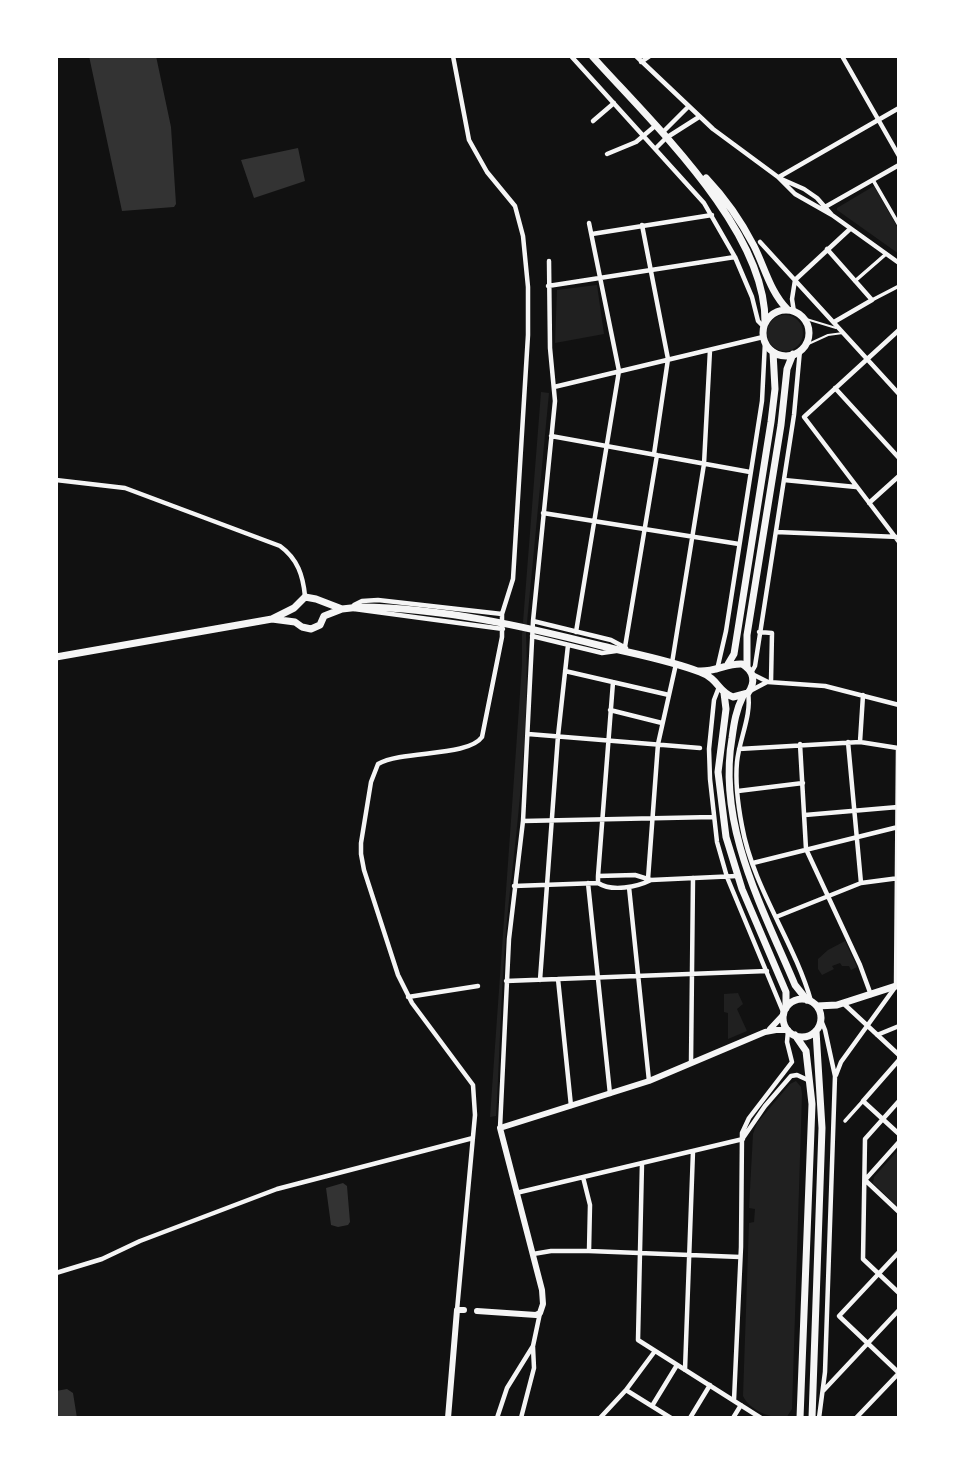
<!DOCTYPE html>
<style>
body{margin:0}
#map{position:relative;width:955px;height:1474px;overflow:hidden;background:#111;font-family:Helvetica,sans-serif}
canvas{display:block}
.frame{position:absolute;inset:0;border:58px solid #fff;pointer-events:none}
</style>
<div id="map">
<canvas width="955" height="1474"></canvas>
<div class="frame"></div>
</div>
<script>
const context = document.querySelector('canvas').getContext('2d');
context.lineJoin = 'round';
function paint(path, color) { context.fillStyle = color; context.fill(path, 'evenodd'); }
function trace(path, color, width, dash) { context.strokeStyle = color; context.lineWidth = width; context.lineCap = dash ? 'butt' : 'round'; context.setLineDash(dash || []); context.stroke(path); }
paint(new Path2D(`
 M874,186l25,44v24l-62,-44v-2z
 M597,285l7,49 -49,9 2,-53z
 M767 333a18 18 0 1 1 36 0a18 18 0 1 1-36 0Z
 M541,392l8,1 -23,240c4,96 -9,192 -19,287 -6,65 -7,131 -11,196l-6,1 32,-452v-30z
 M845,941l12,26 -6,3 -2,-4h-7l-2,-3 -8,3 2,3 -12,6 -4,-6v-10l10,-9z
 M738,993l5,11 -6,5 10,22 -19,8v-26l-4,-1v-18z
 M796,1081l5,6 1,7 -10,315 -6,9c-15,0 -36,-7 -43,-22l6,-173 5,-1 1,-13 -6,-1 4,-74 4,-11 33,-39z
 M899,1149v59l-26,-25 1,-6z`), '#202020');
paint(new Path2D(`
 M89,56h67l15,71 5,77 -2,3 -52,4z
 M298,148l7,33 -51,17 -13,-38z
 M343,1183l4,3 3,36 -2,3 -10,2 -7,-2 -5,-37z
 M67,1389l6,4 4,25h-21v-27z`), '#333');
trace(new Path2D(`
 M803,318l33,10
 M804,346l24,-11 15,-2`), '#f5f5f5', 2);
trace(new Path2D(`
 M873,180l26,45
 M855,281l31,-27
 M872,300l27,-14
 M845,1121l18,-20`), '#f5f5f5', 3.5);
trace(new Path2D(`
 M453,56l16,84 18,32 28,34 8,30 5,51v48l-15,244 -11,35v23l-20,100c-14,20 -79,13 -104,27l-7,18 -10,61v11l3,16 34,105 14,28 61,82 2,30 -18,195
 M571,56l133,147 31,54 17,40 6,24 6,6
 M636,56l77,73 65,48 17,17 37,21
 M842,56l57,100
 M641,62l9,-6
 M593,121l21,-18
 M662,133l26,-26
 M655,149l11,-11 33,-21
 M607,154l29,-12 19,-16
 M779,177l120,-69
 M779,178l25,11 13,9 15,17 67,48
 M825,207l74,-42
 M642,225l26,134 -14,95
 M592,234l120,-19
 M760,242l139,152
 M827,249l45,51 -38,22
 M548,286l187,-29
 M794,312l-2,-13 3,-19 55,-51
 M554,387l209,-50
 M835,388l64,70
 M804,417l95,125
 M804,417l95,-87
 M551,436l199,36
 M56,480l69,8 155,58c18,13 23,30 25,50
 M784,480l72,7
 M869,503l30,-27
 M543,513l196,31
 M776,532l123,5
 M354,605l8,-4 16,-1 124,14
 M354,609l149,20
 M533,621l78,19 15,8
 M576,632l43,-261 -30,-148
 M759,632l13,1 -1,49
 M532,636l70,17 14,-2
 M625,647l32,-192
 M672,663l32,-199 6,-114
 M717,670l9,-39 36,-230 3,-59
 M565,671l104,24
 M751,673l4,-7 39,-251 6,-65
 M752,674l16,8 57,4 74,19
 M719,687l-5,13 -5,49 1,30 7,63 10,35 57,137
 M750,691l17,-9
 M748,693c4,22 -9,47 -11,69 -2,21 1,43 5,64 11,62 52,115 69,175
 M610,710l52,13
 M528,734l172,14
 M848,742l13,141
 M860,742l3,-47
 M800,744l6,105 54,116 11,30
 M739,749l121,-7 38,6
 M738,791l65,-8
 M805,815l93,-8
 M523,821l190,-4
 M753,863l145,-36
 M598,876l15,-194
 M648,879l10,-135 18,-80
 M651,880l86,-4
 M588,883l22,211
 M514,886l84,-3c14,9 39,4 53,-3l-16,-5 -37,1v7
 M629,887l20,194
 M776,917l85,-34 38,-5
 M558,979l13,127
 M540,980l18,-244 10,-91
 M506,981l261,-10
 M408,997l70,-11
 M843,1003l56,52
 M877,1035l22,-9
 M899,1060l-36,41 36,33
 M691,1063l2,-185
 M836,1075l5,-13 55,-76 2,-238
 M899,1101l-34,38 -2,120 36,34
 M500,1128l9,-189 14,-118 10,-200 22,-220 -5,-53 -1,-87
 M743,1138l22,-32 26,-30 6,-1 13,6
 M899,1142l-34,38 34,32
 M642,1163l-4,177 123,78
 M583,1177l7,28 -1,46
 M516,1193l227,-54
 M533,1254l18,-3h38l151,6
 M56,1273l46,-14 38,-18 137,-52 196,-51
 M685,1370l8,-219
 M626,1390l45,28
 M823,1391l76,-81
 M734,1400l7,-153 1,-114 7,-15 43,-56 -5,-20 1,-11
 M652,1406l25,-41
 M497,1418l10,-30 26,-42 7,-33
 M521,1418l13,-50 -1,-21
 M600,1418l26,-28 29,-39
 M690,1418l20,-33
 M733,1418l8,-13
 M819,1418l6,-46 10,-296 -10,-46 -4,-10
 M856,1418l43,-45 -60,-57 60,-64`), '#f5f5f5', 4.5);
trace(new Path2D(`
 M770,1029l14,-15
 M477,1311l59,4 4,-2 3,-9 -1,-14 -42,-162 149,-47 116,-49 11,-2h12
 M448,1418l9,-108h7`), '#f5f5f5', 6);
trace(new Path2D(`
 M592,56c59,66 175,174 173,267
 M706,178c19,20 35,43 48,68 11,22 16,46 34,64
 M763 333a23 23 0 1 1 46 0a23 23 0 1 1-46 0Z
 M272,619l23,3 7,5 9,2 9,-4 4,-9 18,-7 18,-2c82,1 163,19 242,39 33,8 67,14 98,26 19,7 18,20 33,25l15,-4c8,-11 6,-22 -6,-29 -14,-1 -27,8 -43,7
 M56,657l216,-38 22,-11 11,-11 11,2 26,10
 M728,664l6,-10 37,-232 4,-33 -2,-37
 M747,667v-32l34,-210 6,-56 6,-15
 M724,693l2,16 -8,63 8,65 16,52 44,103v16
 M743,696c-7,14 -9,27 -11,42 -15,87 30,169 63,247l12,15
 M783 1018a19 19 0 1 1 38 0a19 19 0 1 1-38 0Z
 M817,1006l20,-1 62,-20
 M795,1035l11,16 6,53 -12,314
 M812,1418l10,-290 -6,-97`), '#f5f5f5', 7);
</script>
